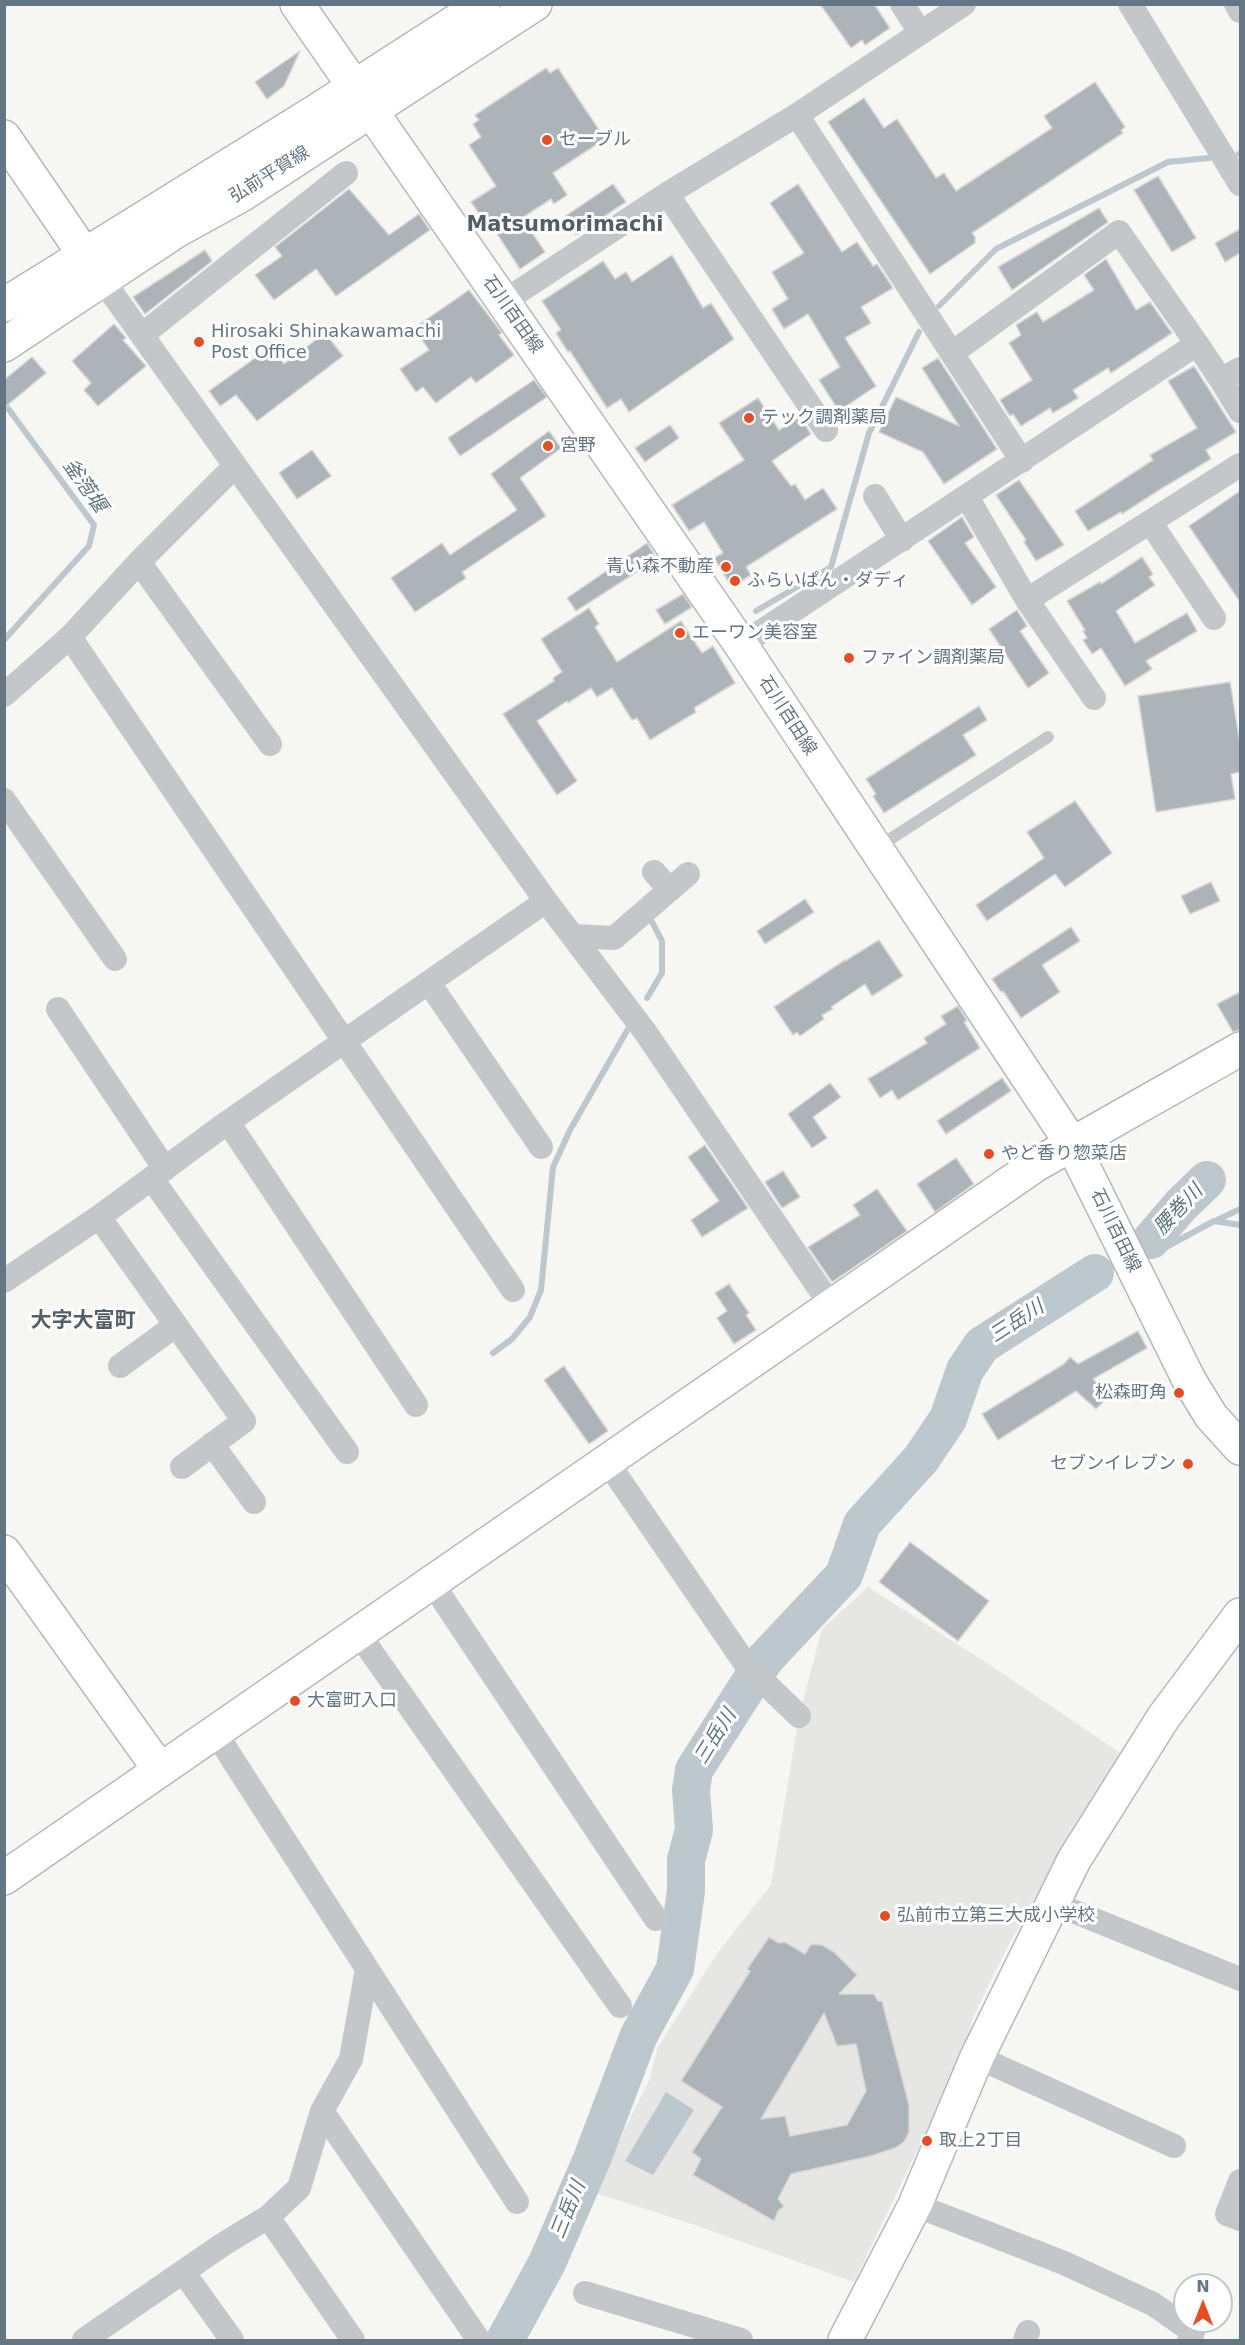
<!DOCTYPE html>
<meta charset="utf-8">
<style>
body{margin:0}
#map{position:relative;width:1245px;height:2345px;overflow:hidden;background:#f6f6f2;font-family:"DejaVu Sans",sans-serif}
canvas{display:block}
.frame{position:absolute;inset:0;border:6px solid #647684;pointer-events:none}
.north{position:absolute;left:1173px;top:2273px;width:60px;height:60px;box-sizing:border-box;background:#fff;border:2px solid #c1c8ce;border-radius:50%;rotate:0deg;font-size:16px;font-weight:700;line-height:24px;text-align:center;color:#647684}
.north::after{content:'';display:block;margin:auto;width:21px;height:27px;background:#e74d21;clip-path:polygon(50% 0,100% 100%,50% 72%,0 100%)}
</style>
<div id="map">
<canvas width="1245" height="2345"></canvas>
<div class="frame"></div>
<div class="north">N</div>
</div>
<script>
const context = document.querySelector('canvas').getContext('2d');
context.lineJoin = 'round';
function paint(path, color) { context.fillStyle = color; context.fill(path, 'evenodd'); }
function trace(path, color, width, dash) { context.strokeStyle = color; context.lineWidth = width; context.lineCap = dash ? 'butt' : 'round'; context.setLineDash(dash || []); context.stroke(path); }
function drawText(font, color, halo, rows, align = 'center') {
  context.font = font + ' "DejaVu Sans","Noto Sans JP",sans-serif'; context.lineWidth = 6; context.setLineDash([]); context.textBaseline = 'middle'; context.strokeStyle = halo; context.fillStyle = color; for (const [text, x, y, turn = 0] of rows) {
    context.save(); context.translate(x, y); context.rotate((+turn || 0) * Math.PI / 180); context.textAlign = isNaN(turn) ? turn : align; if (halo) context.strokeText(text, 0, 0); context.fillText(text, 0, 0); context.restore();
  }
}
paint(new Path2D(`
 M868,1587l125,80 129,87 -55,85 -60,109 -33,67 -14,46 -106,221 -159,-57 -102,-33 57,-113 7,-30 59,-94 55,-70 28,-169 23,-87z`), '#e6e7e5');
paint(new Path2D(`
 M666,2092l28,18 -41,65 -28,-14z`), '#bcc8cd');
trace(new Path2D(`
 M1239,154h1
 M939,306l57,-57 172,-87 41,-4
 M4,403l90,122 -5,21 -85,94
 M756,611l75,-44 38,-134 50,-101
 M647,998l15,-25v-32l-11,-21
 M1215,1221l25,-12
 M1168,1246l46,-25 26,4
 M493,1353l19,-14 18,-22 11,-27 12,-123 17,-37 58,-101`), '#bcc8cd', 6);
trace(new Path2D(`
 M1151,1240l30,-35 26,-25
 M505,2340l42,-77 45,-104 47,-124 36,-66 11,-78v-31l8,-30 -3,-40 3,-20 71,-111 79,-84 18,-51 59,-65 27,-40 17,-49 17,-25 113,-72`), '#bcc8cd', 38);
const building = new Path2D(`
 M820,4h54l16,24 -25,17 -3,-5 -11,8z
 M300,51l-16,35 -17,13 -12,-17z
 M546,68l4,5 8,-5 47,71 -52,34 14,22 -13,9 -3,-5 -29,19 23,34 -25,17 -34,-52 -3,2 -12,-17 25,-16 -27,-41 12,-8 -8,-13 6,-4 -4,-5z
 M1095,82l30,45 -4,3 2,3 -151,100 3,4v6l-45,31 -102,-152 36,-24 20,30 13,-9 39,59 8,-5 12,18 96,-63 -8,-12z
 M1158,176l38,62 -24,14 -38,-62z
 M613,184l13,18 -50,33 -12,-18z
 M798,184l44,68 15,-10 16,24 4,-2 16,24 -32,19 10,16 -26,15 31,48 -37,25 -20,-31 21,-13 -32,-53 -24,15 -12,-20 16,-10 -16,-27 32,-19 -34,-50z
 M349,189l40,46 30,-21 11,16 -94,66 -20,-27 -42,31 -19,-25 27,-19 -7,-9z
 M1099,208l9,14 -96,68 -14,-23z
 M1240,229v24l-15,9 -10,-19z
 M205,250l7,11 -67,53 -12,-17z
 M672,255l31,53 8,-5 23,36 -105,73 -8,-13 -14,9 -37,-57 -2,1 -12,-19 5,-3 -19,-29 61,-40 12,18 11,-7 6,10z
 M1106,259l30,51 14,-8 22,31 -61,40 -3,-5 -35,22 5,8 -25,15 -3,-5 -29,18 -8,-12 -3,2 -10,-16 32,-20 -23,-37 12,-8 -5,-10 21,-13 6,10 51,-32 -10,-15z
 M469,290l33,43 -3,2 15,20 -38,28 -5,-6 -35,26 -13,-16 -7,5 -16,-23 29,-19 -15,-22z
 M114,324l12,14 -3,2 23,26 -48,40 -14,-16 7,-7 -19,-22z
 M325,333l18,23 -86,65 -21,-26 -16,11 -11,-15 63,-45 12,18z
 M32,357l14,16 -42,35v-28z
 M938,358l59,91 -53,35 -21,-32 -44,-20 17,-35 63,29 -37,-58z
 M1194,366l42,66 -30,18 5,9 -52,31 -37,24 -1,-2 -33,19 -13,-20 78,-51 -3,-5 47,-27 -29,-47z
 M534,380l13,17 -87,59 -12,-18z
 M758,398l21,32 21,-13 11,17 -39,27 19,25 4,-2 10,16 18,-12 14,21 -91,58 5,8 -19,12 -18,-29 9,-5 -19,-31 -15,9 -17,-26 72,-45 -25,-37z
 M670,425l9,13 -34,24 -10,-14z
 M549,431l12,17 -41,30 26,38 -84,56 4,6 -51,34 -24,-34 51,-35 8,12 67,-45 -26,-36z
 M312,450l19,26 -34,23 -18,-26z
 M1019,480l45,65 -28,16 -12,-19 2,-2 -30,-45z
 M1240,491v111l-51,-76z
 M962,517l12,20 -9,6 31,44 -24,18 -44,-64z
 M647,543l10,16 -81,52 -9,-13z
 M1142,557l11,17 -4,3 6,8 -39,26 19,32 52,-30 10,18 -51,30 6,8 -27,17 -24,-38 -9,6 -9,-14 4,-2 -4,-7 2,-1 -18,-29 33,-19 1,2z
 M683,594l9,13 -27,17 -9,-14z
 M589,608l10,16 -4,3 22,35 64,-41 21,32 11,-7 22,37 -41,25 2,4 -46,28 -13,-22 -5,2 -20,-32 -15,9 -6,-9 -23,15 -1,-2 -30,20 40,60 -20,14 -54,-81 51,-33 -1,-3 9,-6 -21,-33z
 M1017,610l10,16 -7,5 29,42 -21,15 -39,-59z
 M1230,682l10,62v28l-9,2 4,25 -79,13 -18,-116z
 M979,706l8,14 -24,15 13,20 -92,58 -11,-17 3,-2 -10,-15z
 M1075,801l37,52 -47,34 -10,-13 -68,47 -11,-16 68,-47 -17,-26z
 M1211,882l9,19 -30,13 -9,-18z
 M805,899l9,13 -49,32 -8,-13z
 M1071,927l9,14 -38,24 18,27 -39,26 -18,-27 -2,1 -9,-13z
 M879,940l24,36 -31,20 -7,-12 -34,23 2,2 -11,6 2,4 -24,17 -3,-4 -4,3 -19,-28 71,-47v1z
 M1240,992v38l-7,2 -16,-28z
 M958,1006l9,15 -3,1 16,26 -82,52 -6,-10 -12,8 -12,-19 59,-36 -3,-5 22,-14 -5,-8z
 M1002,1078l9,13 -65,43 -9,-13z
 M830,1083l11,14 -28,20 14,21 -15,10 -24,-34z
 M705,1145l43,63 -46,29 -11,-17 28,-19 -31,-44z
 M956,1158l18,26 -39,28 -18,-28z
 M783,1171l17,26 -18,11 -17,-26z
 M877,1189l30,42 -75,51 -24,-35 52,-32 -7,-10z
 M729,1284l20,29 -3,2 10,15 -22,14 -17,-26 10,-7 -12,-18z
 M1138,1331l9,17 -54,31 17,16 -14,14 -20,-18 -78,49 -16,-26 82,-50 6,-7 8,7z
 M564,1366l44,65 -19,13 -45,-64z
 M910,1542l79,59 -31,40 -79,-59z
 M769,1937l10,6 6,-1 20,12 6,-10 11,1 12,7 23,23 -18,19h35l4,7h4l27,104v27l-5,10 -9,6 -24,8 -80,18 -13,25 6,7 -6,5 -4,10 -81,-46 8,-16 -9,-7 30,-45 -41,-26 69,-110 -3,-2zM824,2013l13,33 19,-2 10,47 -19,34 -57,11 -5,-20 -24,3z`);
paint(building, '#acb4b9');
trace(building, '#d7d7d5', 1.5);
const secondary = new Path2D(`
 M297,4l444,641 331,499 117,236 22,36 29,32
 M4,137l80,117
 M4,305l314,-195 165,-106
 M4,345l172,-114 67,-37 292,-190
 M4,1552l156,218
 M4,1878l1033,-714 203,-115
 M845,2340l70,-135 62,-148 97,-197 89,-142 77,-103`);
trace(secondary, '#b3b9bd', 36);
trace(new Path2D(`
 M878,847l170,-110`), '#c3c7ca', 12);
trace(new Path2D(`
 M902,4l18,28
 M1130,4l110,180
 M1236,4l4,7
 M797,115l225,346
 M667,194l159,236
 M94,268l452,633 100,132 186,274
 M503,302l164,-108 130,-79 167,-111
 M142,335l204,-162
 M952,353l167,-121 78,112
 M1221,380l19,31
 M875,496l27,44
 M967,497l60,103 67,98
 M1150,522l64,96
 M139,562l131,182
 M1027,600l213,-135
 M70,637l443,653
 M741,645l456,-301 24,36 19,-11
 M4,695l66,-58 69,-75 96,-96
 M4,800l111,159
 M654,872l16,18
 M573,936l41,2 74,-64
 M429,983l112,164
 M58,1009l107,160
 M228,1122l188,283
 M152,1179l195,273
 M99,1217l145,204 -62,46
 M4,1281l95,-64 129,-95 318,-221
 M120,1366l56,-41
 M212,1444l42,58
 M608,1463l139,203 52,50
 M432,1583l224,336
 M358,1633l262,373
 M215,1732l302,470
 M1053,1903l187,76
 M977,2057l197,89
 M322,2111l156,228
 M1240,2181l-13,33 13,5
 M915,2205l149,58 89,41 40,28 -4,8
 M268,2217l85,123
 M184,2273l48,67
 M585,2293l156,47
 M84,2340l138,-95 46,-28 31,-29 23,-77 29,-52 16,-90
 M1025,2340l3,-8`), '#c3c7ca', 24);
trace(secondary, '#fff', 33);
for (const [x, y, r, color] of [
 [547,140,6,"#e74d21"],
 [199,342,6,"#e74d21"],
 [749,418,6,"#e74d21"],
 [548,446,6,"#e74d21"],
 [726,567,6,"#e74d21"],
 [735,581,6,"#e74d21"],
 [680,633,6,"#e74d21"],
 [849,658,6,"#e74d21"],
 [989,1154,6,"#e74d21"],
 [1179,1393,6,"#e74d21"],
 [1188,1464,6,"#e74d21"],
 [295,1701,6,"#e74d21"],
 [885,1916,6,"#e74d21"],
 [927,2141,6,"#e74d21"]
]) { const dot = new Path2D(); dot.arc(x, y, r, 0, 2 * Math.PI); context.fillStyle = color; context.fill(dot); trace(dot, '#fff', 2); }
drawText('18px', '#647684', '#fff', [
 ["セーブル",559,140],
 ["Hirosaki Shinakawamachi",211,332],
 ["Post Office",211,353],
 ["テック調剤薬局",761,418],
 ["宮野",560,446],
 ["青い森不動産",714,567,"right"],
 ["ふらいぱん・ダディ",747,581],
 ["エーワン美容室",692,633],
 ["ファイン調剤薬局",861,658],
 ["やど香り惣菜店",1001,1154],
 ["松森町角",1167,1393,"right"],
 ["セブンイレブン",1176,1464,"right"],
 ["大富町入口",307,1701],
 ["弘前市立第三大成小学校",897,1916],
 ["取上2丁目",939,2141]
], 'left');
drawText('18px', '#647684', '#fff', [
 ["弘前平賀線",270,175,-32],
 ["石川百田線",512,315,55],
 ["石川百田線",787,716,57],
 ["石川百田線",1115,1231,64]
]);
drawText('italic 20px', '#5f7880', '#fff', [
 ["釜萢堰",84,486,55],
 ["腰巻川",1179,1210,-47],
 ["三岳川",1017,1322,-33],
 ["三岳川",716,1737,-58],
 ["三岳川",569,2210,-68]
]);
drawText('bold 21px', '#525f69', '#fff', [
 ["Matsumorimachi",565,226],
 ["大字大富町",83,1322]
]);
</script>
